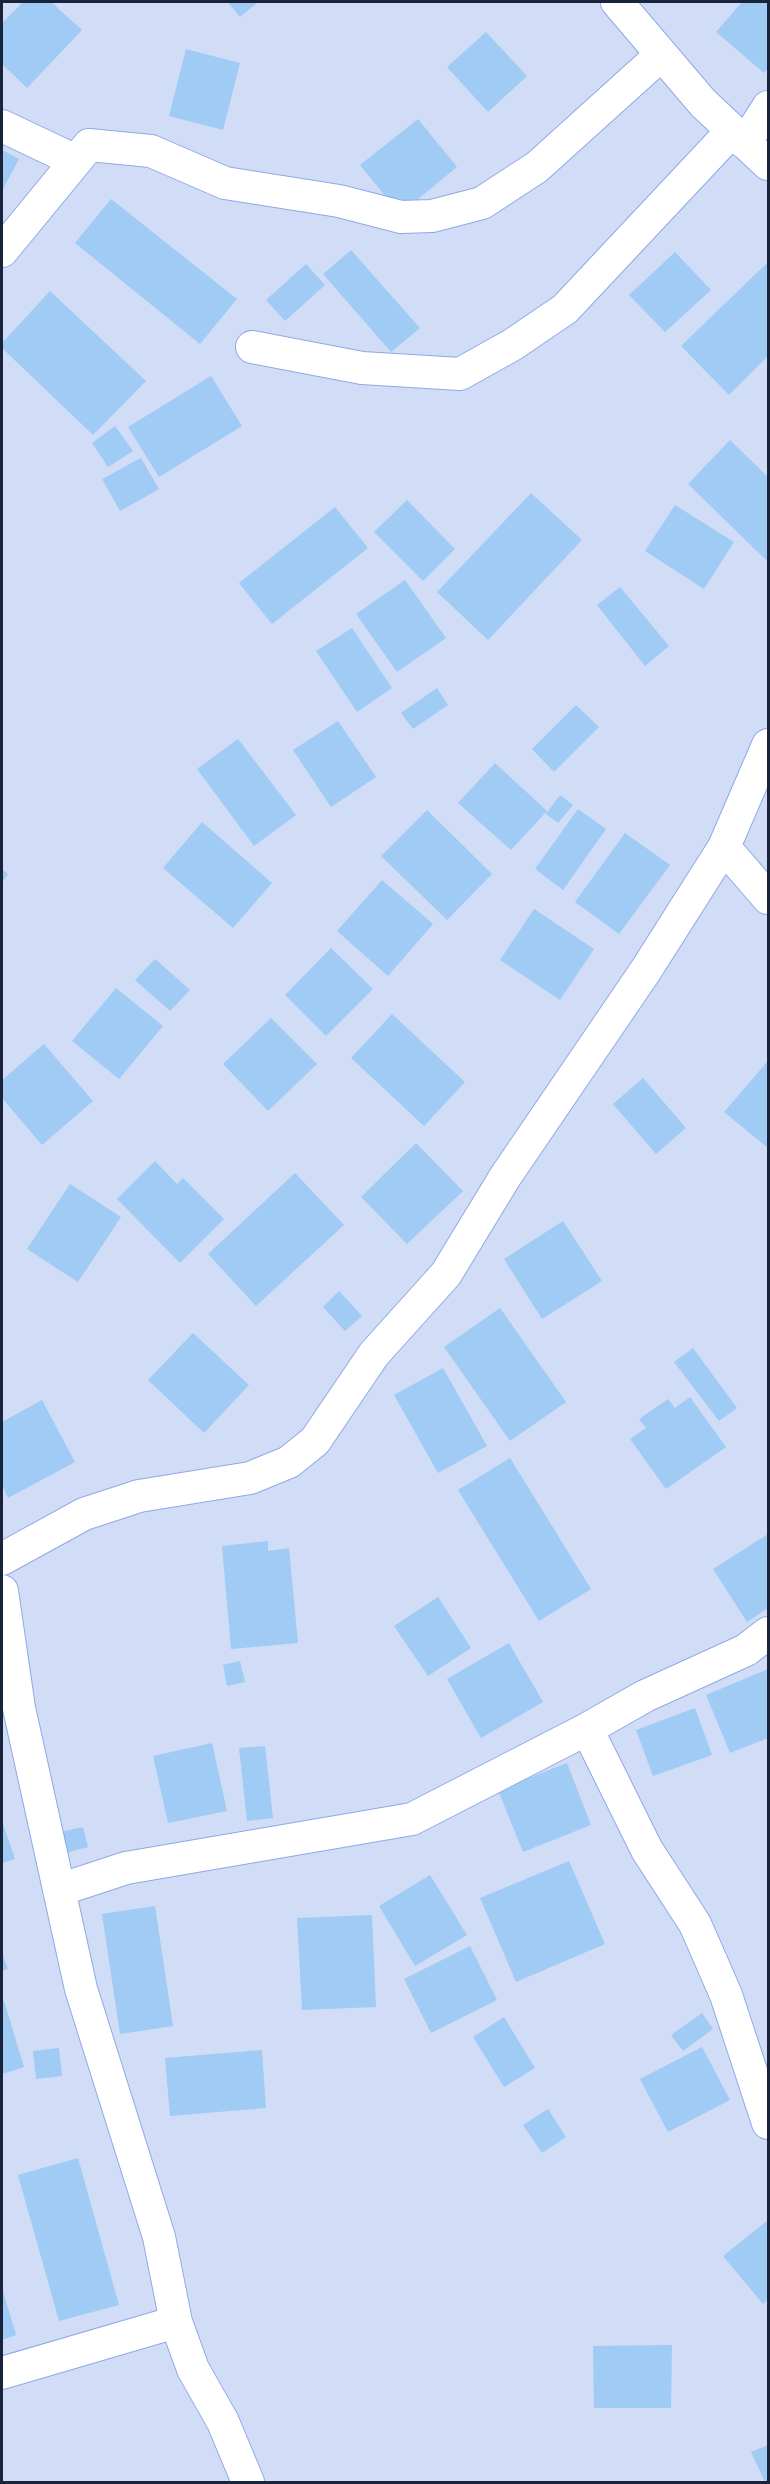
<!DOCTYPE html>
<style>
body{margin:0}
#map{position:relative;width:770px;height:2484px;overflow:hidden;background:#d1dcf7;font-family:"Exo 2",sans-serif}
canvas{display:block}
.frame{position:absolute;inset:0;border:3px solid #19233b;pointer-events:none}
</style>
<div id="map">
<canvas width="770" height="2484"></canvas>
<div class="frame"></div>
</div>
<script>
const context = document.querySelector('canvas').getContext('2d');
context.lineJoin = 'round';
function paint(path, color) { context.fillStyle = color; context.fill(path, 'evenodd'); }
function trace(path, color, width, dash) { context.strokeStyle = color; context.lineWidth = width; context.lineCap = dash ? 'butt' : 'round'; context.setLineDash(dash || []); context.stroke(path); }
paint(new Path2D(`
 M23,2h28l31,28 -55,58 -25,-24v-41z
 M228,2h30l-18,15z
 M742,2h26v66l-4,5 -48,-41z
 M486,32l41,44 -39,36 -41,-45z
 M186,49l54,14 -17,67 -54,-14z
 M418,119l39,48 -57,47 -40,-49z
 M2,150l17,9 -17,32z
 M111,199l126,100 -37,45 -125,-101z
 M351,250l69,78 -29,24 -68,-78z
 M675,252l36,38 -46,42 -36,-37z
 M768,262v94l-39,39 -48,-49z
 M306,264l19,21 -40,36 -19,-21z
 M50,291l96,90 -53,54 -91,-87v-5z
 M211,376l31,50 -83,51 -31,-50z
 M115,426l18,25 -25,16 -16,-24z
 M730,440l38,37v85l-80,-78z
 M141,458l18,31 -39,22 -18,-32z
 M531,493l51,47 -94,100 -51,-48z
 M407,500l48,49 -32,32 -49,-49z
 M675,505l59,37 -30,47 -59,-38z
 M335,507l33,41 -96,76 -33,-41z
 M405,580l41,58 -49,34 -41,-58z
 M620,587l49,59 -24,20 -48,-61z
 M352,628l40,60 -35,24 -41,-61z
 M437,688l11,17 -35,24 -12,-16z
 M576,705l23,22 -45,45 -22,-23z
 M338,721l38,56 -45,30 -38,-57z
 M238,739l58,76 -42,31 -57,-77z
 M495,763l52,48 -36,39 -53,-47z
 M560,795l13,10 -15,18 -12,-9z
 M578,809l28,20 -43,61 -28,-21z
 M427,810l65,64 -45,46 -66,-64z
 M202,822l70,61 -39,45 -70,-60z
 M625,833l45,32 -51,69 -44,-32z
 M2,869l6,5 -6,9z
 M382,880l51,44 -45,52 -51,-45z
 M534,909l60,40 -34,51 -60,-40z
 M331,948l42,41 -47,47 -41,-41z
 M155,959l35,31 -20,21 -35,-31z
 M116,988l47,38 -44,53 -47,-38z
 M392,1014l73,68 -41,44 -73,-68z
 M271,1018l46,46 -49,47 -45,-47z
 M44,1044l49,57 -51,44 -40,-47v-18z
 M767,1062l1,1v85l-44,-36z
 M643,1078l43,50 -30,26 -43,-50z
 M416,1143l47,48 -56,53 -46,-47z
 M155,1161l22,23 6,-6 41,41 -44,44 -63,-64z
 M295,1173l49,52 -88,81 -48,-52z
 M70,1184l51,33 -43,65 -51,-33z
 M563,1221l39,60 -60,38 -38,-60z
 M339,1291l23,25 -17,15 -22,-24z
 M500,1308l66,94 -56,39 -66,-94z
 M193,1333l56,52 -45,48 -56,-53z
 M693,1348l44,60 -18,13 -45,-59z
 M443,1368l44,78 -49,27 -44,-78z
 M690,1397l36,50 -60,42 -36,-50 16,-11 -7,-9 29,-20 7,9z
 M42,1400l33,62 -67,36 -6,-13v-63z
 M510,1458l81,131 -52,32 -81,-131z
 M768,1534v74l-21,14 -34,-53z
 M268,1541v10l21,-3 9,95 -67,6 -9,-103z
 M438,1597l33,51 -43,28 -34,-50z
 M509,1643l34,59 -62,36 -34,-59z
 M240,1661l5,21 -18,4 -4,-21z
 M768,1669v69l-38,15 -24,-58z
 M695,1708l17,47 -59,21 -17,-46z
 M212,1743l15,68 -59,12 -15,-67z
 M265,1746l8,72 -26,3 -8,-73z
 M567,1763l24,62 -68,27 -25,-62z
 M2,1821l13,38 -13,4z
 M83,1827l5,20 -22,6 -6,-21z
 M569,1861l36,83 -89,38 -36,-84z
 M430,1875l37,60 -52,31 -36,-60z
 M155,1906l18,120 -53,8 -18,-120z
 M372,1915l4,92 -74,3 -5,-92z
 M470,1946l27,54 -66,33 -27,-54z
 M2,1953l6,16 -6,2z
 M2,2001h2l20,66 -22,7z
 M702,2013l11,16 -30,22 -12,-16z
 M504,2017l31,51 -31,19 -31,-50z
 M702,2047l28,53 -62,32 -28,-53z
 M59,2048l3,28 -26,3 -3,-28z
 M262,2050l4,58 -96,8 -5,-58z
 M548,2109l18,28 -24,16 -19,-28z
 M78,2158l41,147 -60,16 -41,-146z
 M768,2220v79l-5,5 -40,-48z
 M2,2288l14,47 -14,5z
 M672,2345l-1,63h-77l-1,-62z
 M768,2445v37h-3l-14,-30z`), '#9fcbf4');
const street = new Path2D(`
 M617,2l86,101 65,61
 M2,126l74,35
 M745,143l23,-36
 M2,251l87,-106 62,6 74,32 114,18 62,16 31,-1 50,-13 55,-36 124,-112
 M252,347l110,21 98,6 52,-29 53,-36 167,-178
 M724,847l44,51
 M2,1559l82,-45 55,-18 111,-18 39,-16 26,-21 59,-87 72,-80 59,-97 141,-207 78,-123 44,-102
 M2,1591l17,117 62,281 78,248 17,85 17,47 30,53 25,60
 M587,1729l60,121 48,74 31,71 42,128
 M59,1890l67,-22 286,-49 175,-90 58,-33 101,-46 22,-17
 M2,2373l174,-51`);
trace(street, '#8fa8e7', 34);
trace(street, '#fff', 32);
</script>
